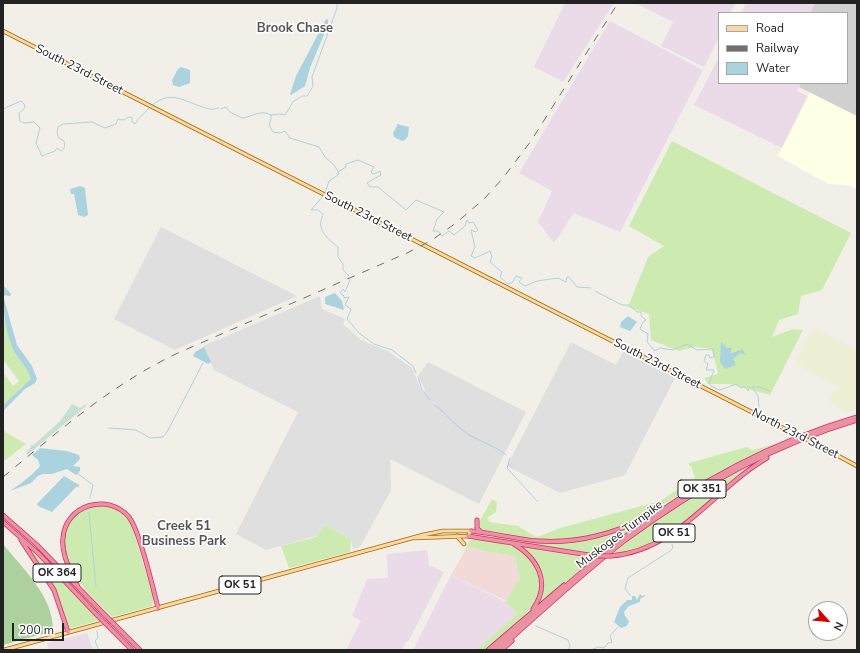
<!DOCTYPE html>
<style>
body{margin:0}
#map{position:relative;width:860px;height:653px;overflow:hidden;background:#f2efe9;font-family:"Nunito Sans",sans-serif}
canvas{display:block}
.frame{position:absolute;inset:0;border:4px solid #222;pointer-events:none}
.legend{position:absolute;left:718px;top:12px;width:130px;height:72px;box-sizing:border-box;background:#fff;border:1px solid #a7a7a7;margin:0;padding:5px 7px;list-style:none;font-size:12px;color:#222}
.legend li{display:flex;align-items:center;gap:8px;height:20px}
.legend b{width:20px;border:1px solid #a7a7a7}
.north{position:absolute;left:808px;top:601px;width:40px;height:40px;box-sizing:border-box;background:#fff;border:1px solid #a7a7a7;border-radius:50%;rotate:117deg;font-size:11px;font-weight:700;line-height:16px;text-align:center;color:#222}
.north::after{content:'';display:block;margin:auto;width:14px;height:18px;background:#d40000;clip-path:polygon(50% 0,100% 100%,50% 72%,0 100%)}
.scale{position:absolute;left:12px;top:623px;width:52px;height:18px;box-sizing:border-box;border:2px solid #222;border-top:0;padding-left:5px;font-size:12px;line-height:14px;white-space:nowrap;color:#222;-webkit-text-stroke:3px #fff;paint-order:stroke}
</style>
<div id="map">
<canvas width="860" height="653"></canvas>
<div class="frame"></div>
<ul class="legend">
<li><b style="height:5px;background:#fcd6a4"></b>Road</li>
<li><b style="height:5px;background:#707070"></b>Railway</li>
<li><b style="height:11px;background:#aad3df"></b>Water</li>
</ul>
<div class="north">N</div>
<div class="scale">200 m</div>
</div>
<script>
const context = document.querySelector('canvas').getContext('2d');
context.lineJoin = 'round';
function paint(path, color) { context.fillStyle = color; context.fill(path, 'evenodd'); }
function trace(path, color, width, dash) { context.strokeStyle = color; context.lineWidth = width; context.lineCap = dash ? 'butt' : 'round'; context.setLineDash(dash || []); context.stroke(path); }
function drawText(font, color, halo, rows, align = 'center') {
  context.font = font + ' "Nunito Sans",sans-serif'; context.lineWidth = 3; context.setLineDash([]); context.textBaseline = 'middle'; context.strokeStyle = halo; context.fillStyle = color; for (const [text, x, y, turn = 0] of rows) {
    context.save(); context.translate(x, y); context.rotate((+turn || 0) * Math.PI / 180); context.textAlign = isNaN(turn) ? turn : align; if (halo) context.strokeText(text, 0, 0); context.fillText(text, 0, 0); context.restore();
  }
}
paint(new Path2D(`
 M161,227l136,69 -122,54 -61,-31z
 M320,296l2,13 23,10 -2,5 18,16 27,11 24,17 11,26 2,-4 -7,-14 10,-14 98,50 -47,92 -89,-45 1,31 -31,57 -7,2 -2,-10 -27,-14 -8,11 -50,14 -30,-16 62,-122 -84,-42 -11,-24z
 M571,342l45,23 7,-13 52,26 -50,97 -65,18 -53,-27z`), '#e0dfdf');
paint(new Path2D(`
 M468,546l14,5 33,5 5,25h-3l-10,20 -56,-26z`), '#f2dad9');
paint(new Path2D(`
 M565,3h49l-51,79 -29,-15z
 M635,3h101l-6,10h-11v24l-15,30 -43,-21 12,-24z
 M746,3h69l-5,10h-69z
 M610,21l93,49 -83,162 -46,-19 -20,30 -16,-21 14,-31 -33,-18z
 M719,57v26h82l-4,8 11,5 -26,52 -88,-43z
 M427,550l2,15 15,7 -36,70h-2l-4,8h-56l15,-29 -9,-5 15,-37 21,-1 -1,-24z
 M451,575l55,27 11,12 -41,36h-63z
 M87,633l6,17h-44l-2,-7z`), '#ebdbe8');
paint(new Path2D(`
 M810,92l47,24v73l-9,-4 -20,-1 -50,-28z`), '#ffffe5');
paint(new Path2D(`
 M815,3l42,1v112l-58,-29 2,-4h46v-70h-37z`), '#d0d0d0');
paint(new Path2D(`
 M813,328l44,22v59l-13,4 -18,-15 13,-11 -44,-24z`), '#eef0d5');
paint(new Path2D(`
 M672,141l179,92 -29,57 -21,6 -3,18 -19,6 -7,17 21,-8 10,1 -33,65 -40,-11h-22l-4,-6 14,-4 -6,-25 -17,-2 -16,4 -28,-11 -2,-26 -21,-7 20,-50 16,-11 -35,-20z
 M3,315c4,12 6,25 12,37 5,11 13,15 16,27l-28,26v-33l10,14 6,-5 -16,-21z
 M3,429l4,4 19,11 -23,18z
 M776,444l-88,45 -43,27 -28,13 -39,9 -23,2 -14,-1 -59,-9 -4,-6 14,-25 5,3 -1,10 -8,5 1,5 29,4 18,11 4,-1 20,-8 100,-27 35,-23 -4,-12h-2v-3l58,-16 5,3z
 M748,467l-72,62 -27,17 -34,9 -1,-3c42,-33 87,-60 134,-85z
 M106,505l16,7 9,11 23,76 -2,7 -40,11c-23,-23 -63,-58 -43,-94 8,-15 22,-17 37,-18z
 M644,521l-45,33 -105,-16v-2c42,5 75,11 116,-1 12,-4 23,-10 34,-14z
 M13,525l88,87 -3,1 -86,-85z
 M324,525l27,14 -1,13 -61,16 -8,-22 35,-9z
 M476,539c26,4 56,6 62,38 2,11 1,20 -6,29 -10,15 -34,32 -48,44h-8l41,-36 -11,-12 11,-21h3l-5,-25 -33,-5 -13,-5 -6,9 6,-14z
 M27,546l73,74 -32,9 -11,-35z
 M521,547l74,12 -58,46c8,-22 4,-44 -16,-58z`), '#cdebb0');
paint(new Path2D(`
 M3,544c20,25 51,53 50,87l-50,14z`), '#add19e');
paint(new Path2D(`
 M88,403l-3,4 -58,48 -1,-3 34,-31 12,-17 8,4z`), '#c6e0d4');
paint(new Path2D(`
 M326,19l2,1v5l-18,43 -5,18 -14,9 -1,-1 6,-18z
 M181,67l9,3v13l-11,4 -6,-2 -1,-5 6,-11z
 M397,124l12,3 -1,9 -3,4 -3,1 -8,-4 -1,-4 4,-7z
 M80,186l5,2 3,27 -4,2 -6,-2 -4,-21h-3l-1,-5z
 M3,285l8,9 -1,2 -7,-1 14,50 15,21 5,13 -2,4 -10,6 -22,22v-6l28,-26c-3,-11 -10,-16 -16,-26 -11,-22 -12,-45 -12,-68z
 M335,293l7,8 2,9 -19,-6v-7z
 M628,316l9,6 -7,9 -10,-4 1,-5z
 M721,342l6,6h5l-2,6 12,-5 4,6 -6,-2 -7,6 3,6 -11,4 -5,-7z
 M204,347l7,15 -3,2 -15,-8 2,-4z
 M40,448l27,3 12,4 1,4 -7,7 7,1v4l-4,4 -9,-6 -15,5h-9l-5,2 -7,7 -21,8c10,-7 23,-16 30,-25l-2,-6 -6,-5z
 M64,476l15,9v2h-3l-24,25 -14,-6 -1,-2z
 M640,594l2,2 3,-1v1l-5,3v3l-11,4 -5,6 1,4 4,5 -2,5 -6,2 -7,-6 6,-15 7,-7h5v-4h3l2,4z`), '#aad3df');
trace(new Path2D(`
 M3,109l18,-8 4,4 -1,4 -5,4 1,8 4,2 10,-1 6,6 -4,15 6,13 13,-5 2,-3 4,3c4,-2 4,-6 3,-10l-5,-3 -2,-5 1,-6 5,-3 29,-2 13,6 11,-4 2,-5 5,1 6,-3 3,1v4l3,2c3,-6 8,-9 12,-14 24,-25 38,-6 63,-1 4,1 6,-1 9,-1
 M221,109l5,-2 4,5 12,6c10,-1 18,-9 29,-3v4l-2,6 4,7 7,1 5,-2 5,7 29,9 6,10 9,8 5,8 -1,2 -9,6 -4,12
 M271,115l9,-1 5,1 8,-13 9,-6h5l6,-10 -1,-9 25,-69v-5
 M338,172l8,-5v-3l12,-4 16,7 -3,5 3,2 6,-3 1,4 -14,8 3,4h8l28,23 10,-10 28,12 -7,7 -4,12h5l4,5 7,-5 5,4 11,-9 2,-6 2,3 4,-1 5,8 -2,2 -5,-2 4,17 -4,9 4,2 15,-7 2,6 -2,5 12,10 -2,5 8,7 4,-1 4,-7 6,2 -3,4 6,4 12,-5 21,-3 8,4 1,-5h2l8,10 14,1
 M323,196l-12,14h7l5,4c0,3 -2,4 -2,7 -3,10 10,21 17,26v10l5,7v6l6,6
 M350,280l-5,12 -2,-3 -3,4 4,3v2l5,-1 -4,8 6,4 -4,10 12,14 15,11 18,6 21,16 3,7
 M595,291l27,14h7l8,7h4v4l5,4 -3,2 -3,7 8,5 -1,8 8,9 5,-3 13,2 14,-6 10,6 16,-1 1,8 -4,1 -1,-3h-3l-2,6 4,3 -2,6h8l-5,13 2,3 9,4 16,-6 5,4 3,-2 4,5 1,-4h10l11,4
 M418,377l4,13 8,10
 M753,388l5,8 1,11
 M435,405c10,7 18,18 27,25 14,11 31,14 44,25
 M109,428l27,2 14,8 13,-1 4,-5 36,-69
 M31,446l4,2
 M510,458l-3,10 30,33
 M77,473l16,12 -3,13
 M89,512l7,75
 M657,523l7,10
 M631,596l-6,-7 3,-11 42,-27 3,-3 -1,-4
 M524,608l2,2
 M536,626l32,14 2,6 -2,4
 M97,631l1,7 -3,3 4,9
 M591,650l7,-3 6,1 4,-5 4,-1 -2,-6 8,-9`), '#aad3df', 1);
const major = new Path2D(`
 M3,31l788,401
 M814,443l43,23
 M457,536l7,8
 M4,650l419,-115 20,-4h28l-3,5 -54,2`);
const highway = new Path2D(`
 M3,515l34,30 65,67
 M477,520v8l4,4
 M3,522l36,32 56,59
 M471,531c22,2 44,8 67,10 41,3 76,-8 113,-25
 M468,536l127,20
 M21,540l33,50 14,42
 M512,543c25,14 40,39 21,66
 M611,556c68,-6 101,-66 156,-98
 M78,587c-7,-16 -17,-32 -15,-49 2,-33 45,-46 66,-21 11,14 24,71 29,91
 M120,630l20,20
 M114,632l18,18
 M488,650l76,-65
 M493,650c43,-37 84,-76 129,-111 70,-54 150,-97 235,-122
 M498,650c42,-37 82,-75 126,-109 70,-52 149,-96 233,-121
 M502,650l10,-9`);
trace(major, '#a06b00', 4.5);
trace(highway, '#dc2a67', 5);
trace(major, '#fcd6a4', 3);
trace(highway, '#e892a2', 3.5);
trace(new Path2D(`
 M3,477c56,-46 109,-93 175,-124l229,-100 25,-13 24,-17 28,-24 19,-21 28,-37 87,-138`), '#707070', 1, [8, 8]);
const majorBridge = new Path2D(`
 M791,432l23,11`);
const highwayBridge = new Path2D(`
 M595,556h16
 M102,612l18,18
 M95,613l19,19`);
trace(majorBridge, '#a06b00', 4.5, []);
trace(highwayBridge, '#dc2a67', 5, []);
trace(majorBridge, '#fcd6a4', 3);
trace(highwayBridge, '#e892a2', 3.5);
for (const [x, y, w] of [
 [702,489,48],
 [674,533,42],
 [57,573,48],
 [240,585,42]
]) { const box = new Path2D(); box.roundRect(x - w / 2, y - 9, w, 18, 3); context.fillStyle = '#fff'; context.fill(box); trace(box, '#222', 1); }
drawText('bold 11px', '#222', null, [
 ["OK 351",702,489],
 ["OK 51",674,533],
 ["OK 364",57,573],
 ["OK 51",240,585]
]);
drawText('12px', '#222', '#fff', [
 ["South 23rd Street",79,70,27],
 ["South 23rd Street",368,217,27],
 ["South 23rd Street",657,364,27],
 ["North 23rd Street",795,434,27],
 ["Muskogee Turnpike",620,535,-37]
]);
drawText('bold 13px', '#555', '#fff', [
 ["Brook Chase",295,29],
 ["Creek 51",184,527],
 ["Business Park",184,542]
]);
</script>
